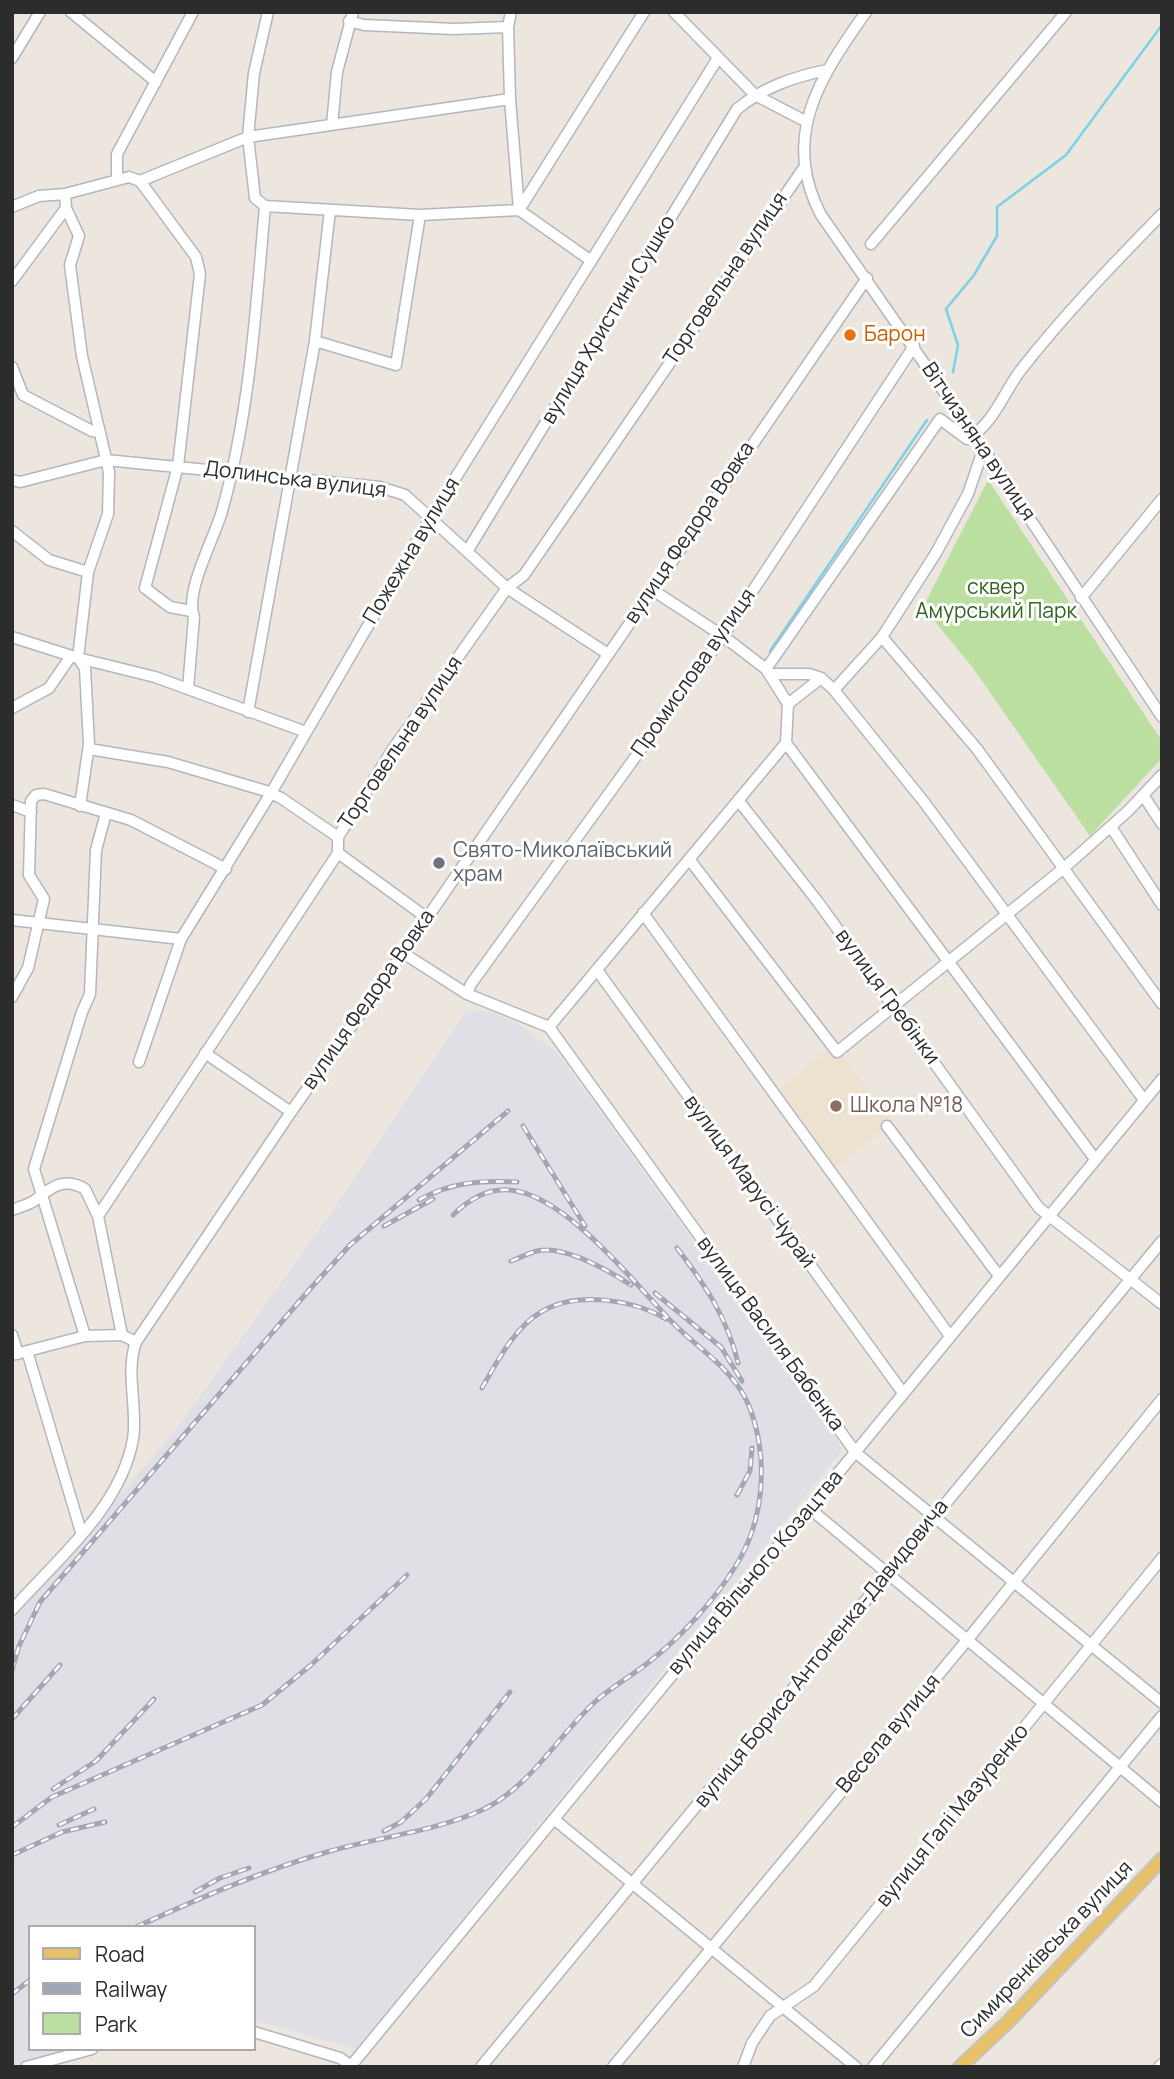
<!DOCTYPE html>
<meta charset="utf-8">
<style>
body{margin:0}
#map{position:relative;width:1174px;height:2079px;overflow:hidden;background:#ece6df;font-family:Manrope,sans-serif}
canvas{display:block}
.frame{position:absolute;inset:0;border:14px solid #2c2c2c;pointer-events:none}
.legend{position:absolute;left:28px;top:1925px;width:228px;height:126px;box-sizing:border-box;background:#fff;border:2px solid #ababab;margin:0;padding:9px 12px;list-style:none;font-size:21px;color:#2c2c2c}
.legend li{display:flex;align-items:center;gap:14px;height:35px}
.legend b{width:35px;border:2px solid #ababab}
</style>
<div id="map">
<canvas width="1174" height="2079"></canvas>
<div class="frame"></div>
<ul class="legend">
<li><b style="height:9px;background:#e7c06a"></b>Road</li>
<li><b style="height:9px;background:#a2a6b5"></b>Railway</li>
<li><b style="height:19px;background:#badfa0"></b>Park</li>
</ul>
</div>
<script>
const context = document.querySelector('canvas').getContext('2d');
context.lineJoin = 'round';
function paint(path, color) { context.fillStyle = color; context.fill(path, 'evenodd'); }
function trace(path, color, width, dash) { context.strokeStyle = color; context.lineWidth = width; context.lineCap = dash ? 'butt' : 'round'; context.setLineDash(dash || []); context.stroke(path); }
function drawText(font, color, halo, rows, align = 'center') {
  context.font = font + ' Manrope,sans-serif'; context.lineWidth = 6; context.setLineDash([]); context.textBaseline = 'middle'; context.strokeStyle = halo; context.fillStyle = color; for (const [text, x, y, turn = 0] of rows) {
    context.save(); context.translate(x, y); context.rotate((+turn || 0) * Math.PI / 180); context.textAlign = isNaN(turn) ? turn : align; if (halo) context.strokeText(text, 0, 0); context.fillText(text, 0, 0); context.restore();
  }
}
paint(new Path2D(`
 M467,1010l23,2 25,10 42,30 284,394v6l-485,597 -102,-29v-93h-224v122h42l-58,16 -2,-444 166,-194 150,-210z`), '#e1dfe6');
paint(new Path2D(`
 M828,1049l8,10 7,-5 49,69 -56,44 -57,-78z`), '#ede1d0');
paint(new Path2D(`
 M988,480l174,261v17l-72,78 -117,-168 -50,-61z`), '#badfa0');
trace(new Path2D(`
 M953,372l5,-27 -12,-36 28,-34 23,-39v-29l69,-52 96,-130
 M770,651l157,-231`), '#7bd2e6', 2.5);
const minor = new Path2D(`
 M71,12l85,70
 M511,12l-3,15 2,72 9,111
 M674,12l81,83 52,27
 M866,12c-46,65 -86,125 -45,203l153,220 188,282
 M349,21l15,4 90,4 54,-2
 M12,58l28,-46
 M332,125l5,-53 16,-60
 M117,180v-26l76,-142
 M140,181l56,76 4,17 -22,192 -33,122 25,19 21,4
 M65,194l1,14 13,28 -9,29 12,91 27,116 -1,42 -20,58 -10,86 7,10 4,76 -9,62
 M14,206l25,-10 26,-2 64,-17 11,4 108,-44 262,-38
 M265,206l155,9 99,-5 71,50
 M265,206l-10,-8 -7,-61 6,-64 14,-61
 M519,210l125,-198
 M871,244l195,-232
 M12,281l54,-73
 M315,341l81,24 24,-150
 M12,367l11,28 69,36 8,1
 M12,480l8,2 86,-22 274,27 25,8 102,93 101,66
 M12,531l37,29 39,12
 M468,550l269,-441c27,-22 56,-32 90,-39
 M651,589l72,47 43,33 22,35
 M1081,598l81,-99
 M12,637l66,21 77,19 151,55
 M882,637l95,112 185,255
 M766,669l174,-250 27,20c26,-14 36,-45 53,-68 43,-55 93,-107 142,-157
 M772,674h37l12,4
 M188,689l6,-72c-10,-25 21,-80 28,-106 28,-99 34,-203 43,-305
 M834,690l90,112 220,298
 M12,708l37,-20 22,-32
 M248,712l67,-371 15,-131
 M786,743l309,416
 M89,749l79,13 98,29 15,7 57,39
 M1143,795l19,29
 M738,800l80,102 221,306 123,96
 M12,805l19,7
 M1111,827l51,78
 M338,853l89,65
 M689,859l148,193 227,-184 64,-57 34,-36
 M643,913l307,423
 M12,920l169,19
 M403,953l64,41 82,33 307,426 306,250
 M597,970l306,423
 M467,994l4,-10 252,-348 191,-290
 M12,997l16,-29 16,-69 -15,-24 2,-74 5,-6 8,-1 87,26 95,49
 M549,1027l237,-284 2,-39 33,-26 13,12 48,-53 54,-84 32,-59 15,-44
 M205,1053l86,59
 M139,1062l42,-123 90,-146 160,-276 287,-459
 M887,1126l112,150
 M12,1210c7,-3 16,-5 22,-9 16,-13 30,-25 51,-12l13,27
 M12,1335l6,19
 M85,1336l-51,-167 48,-157 8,-18 6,-144 10,-37
 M136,1342l-14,-7 -24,-119 240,-363v-16l55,-88 114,-161 17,-13 279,-406
 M27,1351l54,181
 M12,1355l73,-19 37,-1
 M809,1508l353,294
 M12,1610c44,-50 109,-102 121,-171 5,-31 -8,-66 3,-97l155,-230 112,-159 464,-675
 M555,1820l301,247
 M254,2032l86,26 10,7
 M26,2067l66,-18
 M350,2067l812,-988
 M481,2067l681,-826
 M613,2067l355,-428 194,-240
 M743,2067l9,-24 18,-27 44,-30 348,-428
 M873,2067l289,-351
 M1159,2067l3,-3`);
const major = new Path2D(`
 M960,2067l47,-44 155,-164`);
trace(minor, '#b3b6be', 13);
trace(major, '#c4c4c4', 16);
trace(minor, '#fff', 10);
trace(major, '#e7c06a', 12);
const rail = new Path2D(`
 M523,1126l62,100
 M419,1200c32,-18 63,-20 98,-18
 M384,1226l49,-27
 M677,1248c28,37 50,69 61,115
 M511,1261c8,-3 18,-8 26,-10 28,-6 72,20 94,34
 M655,1293l66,54 21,34
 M482,1388c15,-26 32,-60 59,-76 35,-21 91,-13 125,7
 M737,1495l13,-24 2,-23
 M12,1670l7,-24 21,-44 270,-313 40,-44 158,-134
 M12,1719l48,-54
 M53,1789l43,-28 58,-62
 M59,1825l35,-16
 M12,1827l40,-30 210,-92 49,-40 96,-90
 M384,1831l17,-9 25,-23 84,-107
 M12,1855l50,-23 43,-10
 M195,1892l25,-14 29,-10
 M136,1927c62,-28 125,-56 191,-75 50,-15 107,-20 155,-42 49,-23 76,-75 115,-110 16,-14 36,-25 52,-38 32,-25 64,-60 86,-95 30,-47 34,-110 14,-161 -15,-37 -51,-57 -77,-84 -38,-39 -106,-127 -162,-132 -22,-2 -42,10 -57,25
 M12,1994l18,-14`);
trace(rail, '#a2a6b5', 5);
trace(rail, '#fff', 2.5, [8]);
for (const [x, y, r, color] of [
 [850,335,7,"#e8710a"],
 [439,863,7,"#6b7280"],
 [836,1106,7,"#8d6e63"]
]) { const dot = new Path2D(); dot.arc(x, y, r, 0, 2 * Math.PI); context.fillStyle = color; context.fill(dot); trace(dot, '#fff', 2.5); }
drawText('21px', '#2c2c2c', '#fff', [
 ["Торговельна вулиця",726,279,-56],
 ["вулиця Христини Сушко",609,320,-59],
 ["Вітчизняна вулиця",978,442,56],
 ["Долинська вулиця",295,480,7],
 ["вулиця Федора Вовка",690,533,-56],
 ["Пожежна вулиця",412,551,-59],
 ["Промислова вулиця",694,673,-55],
 ["Торговельна вулиця",401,743,-56],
 ["вулиця Гребінки",887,997,54],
 ["вулиця Федора Вовка",369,1000,-55],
 ["вулиця Марусі Чурай",749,1182,54],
 ["вулиця Василя Бабенка",770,1334,54],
 ["вулиця Вільного Козацтва",756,1573,-50],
 ["вулиця Бориса Антоненка-Давидовича",822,1654,-51],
 ["Весела вулиця",889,1734,-50],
 ["вулиця Галі Мазуренко",953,1816,-51],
 ["Симиренківська вулиця",1047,1950,-46]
]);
drawText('21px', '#c56008', '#fff', [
 ["Барон",864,335]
], 'left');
drawText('21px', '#346520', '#fff', [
 ["сквер",996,588],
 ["Амурський Парк",996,612]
]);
drawText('21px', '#5b616d', '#fff', [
 ["Свято-Миколаївський",453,851],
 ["храм",453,875]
], 'left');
drawText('21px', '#785e54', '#fff', [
 ["Школа №18",850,1106]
], 'left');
</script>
